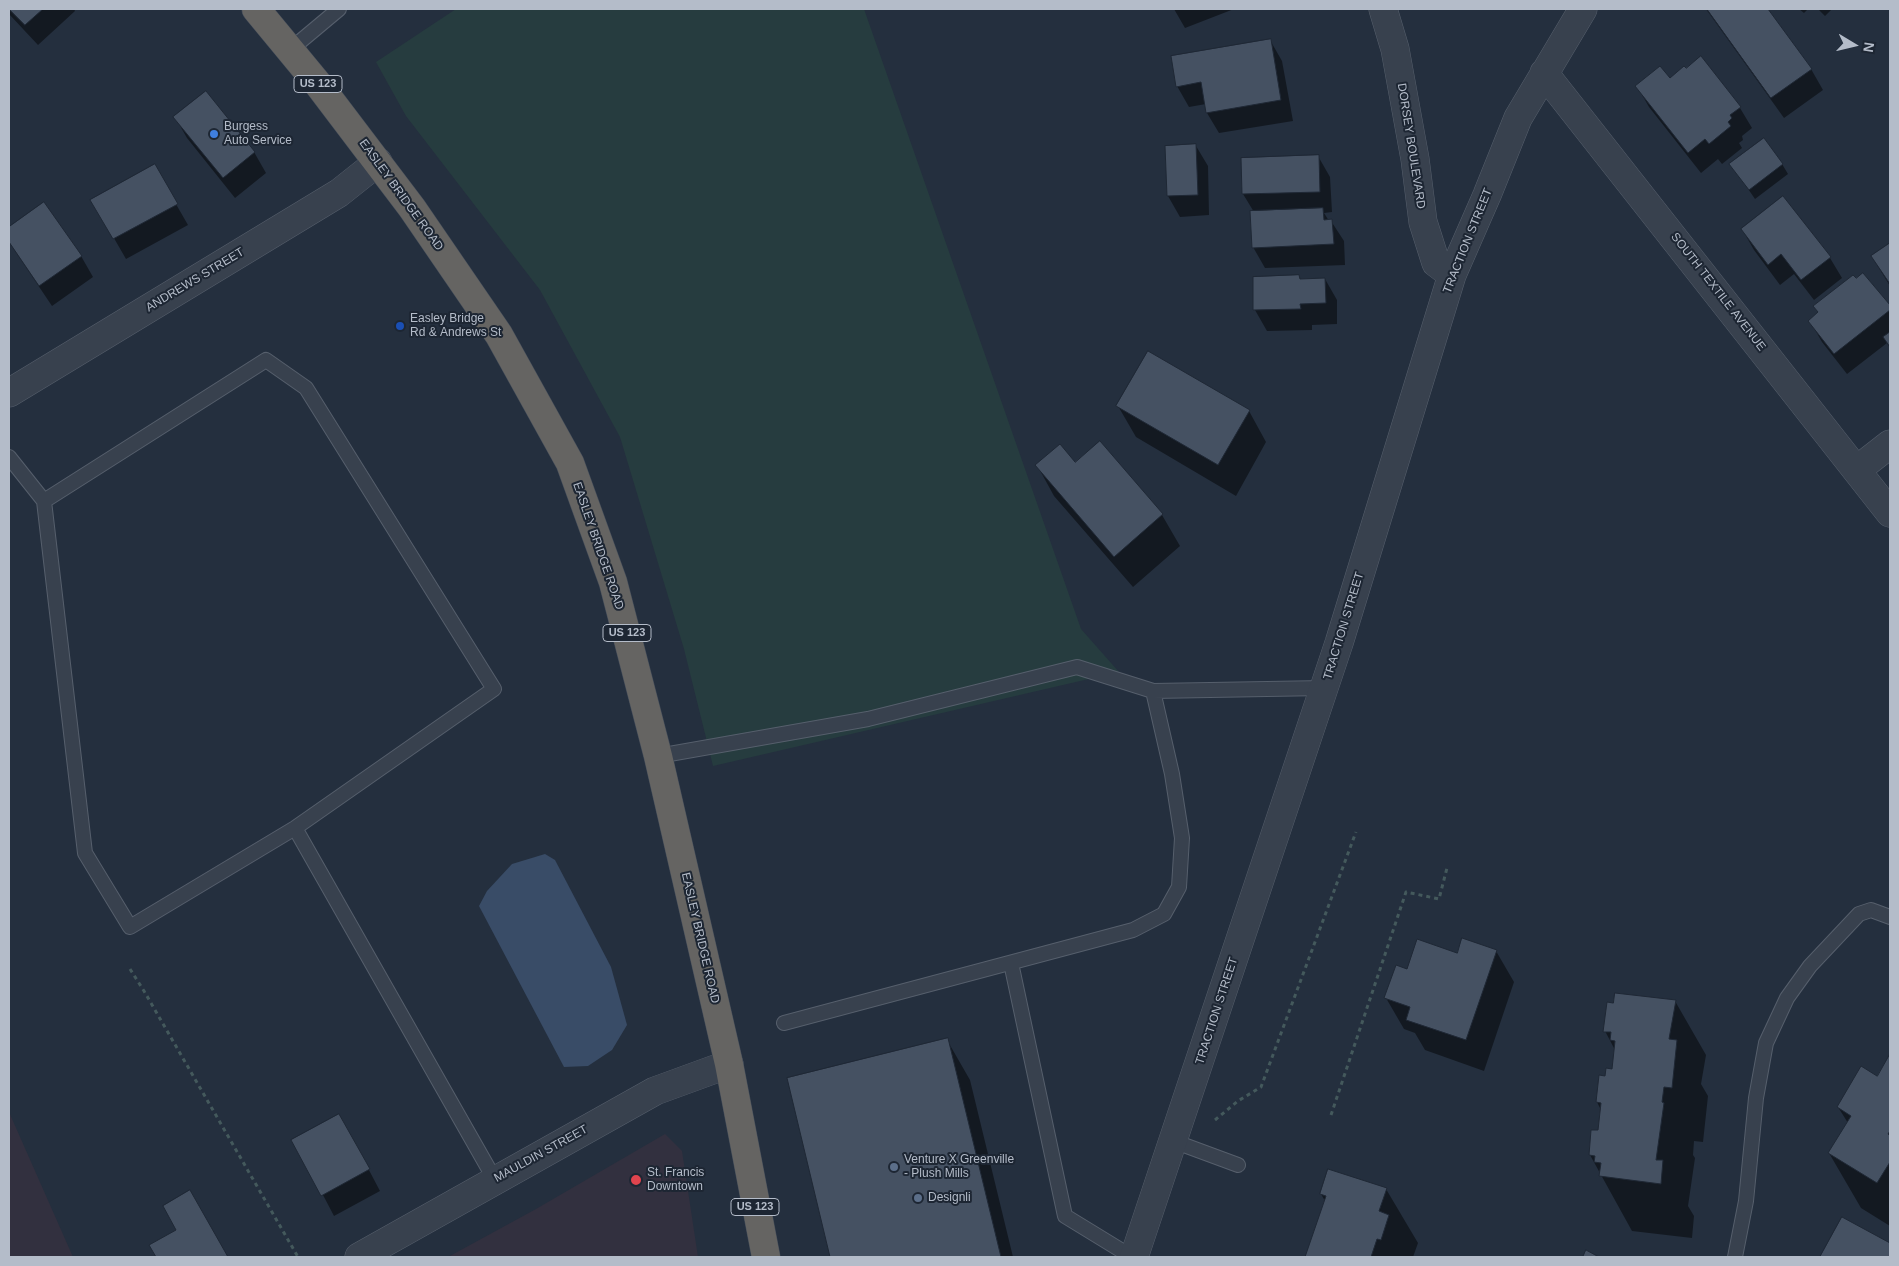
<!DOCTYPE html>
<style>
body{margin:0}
#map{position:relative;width:1899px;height:1266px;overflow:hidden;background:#242f3e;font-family:Helvetica,sans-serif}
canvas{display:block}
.frame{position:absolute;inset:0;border:10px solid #b4bcc9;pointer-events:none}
.north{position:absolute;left:1829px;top:20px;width:50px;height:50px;-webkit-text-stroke:4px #1d2633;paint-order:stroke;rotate:99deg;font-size:14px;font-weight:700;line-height:20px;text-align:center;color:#b4bcc9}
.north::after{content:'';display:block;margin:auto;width:18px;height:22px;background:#b4bcc9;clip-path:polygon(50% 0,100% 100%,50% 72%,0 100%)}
</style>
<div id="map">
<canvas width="1899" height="1266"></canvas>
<div class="frame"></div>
<div class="north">N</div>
</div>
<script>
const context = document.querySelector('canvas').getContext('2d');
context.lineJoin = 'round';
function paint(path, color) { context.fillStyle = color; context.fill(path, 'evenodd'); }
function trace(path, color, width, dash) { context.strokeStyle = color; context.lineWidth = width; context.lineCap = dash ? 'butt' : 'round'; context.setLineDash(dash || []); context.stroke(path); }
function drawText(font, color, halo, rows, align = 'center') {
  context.font = font + ' Helvetica,sans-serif'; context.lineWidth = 4; context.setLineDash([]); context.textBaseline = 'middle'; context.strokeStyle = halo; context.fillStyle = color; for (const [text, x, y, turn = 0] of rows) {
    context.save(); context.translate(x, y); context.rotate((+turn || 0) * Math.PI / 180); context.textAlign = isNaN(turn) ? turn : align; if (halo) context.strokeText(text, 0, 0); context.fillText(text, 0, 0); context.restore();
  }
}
paint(new Path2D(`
 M9,1112l64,145h-64z
 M665,1134l17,17 16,106h-250l88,-48z`), '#32303f');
paint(new Path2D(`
 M456,9h408l217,620 38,43 -406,94 -29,-117 -64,-212 -80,-147 -134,-174 -30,-54z`), '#263c3f');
paint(new Path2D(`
 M545,854l10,6 56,107 16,58 -15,25 -24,16 -24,1 -85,-161 8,-15 25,-27z`), '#394c67');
paint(new Path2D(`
 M9,9h65l1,2 -37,34 -29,-31z
 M1174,9h60l-49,19z
 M1706,9h61l44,60 12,21 -39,28z
 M1799,9h9l-4,4z
 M1818,9h14l-7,7z
 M1270,40l12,21 11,60 -74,12 -12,-20 -1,-9 -17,3 -12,-21z
 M1670,80l70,28 12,20 -10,8 1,4 -4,3 3,5 -20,16 -4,-5 -17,14 -52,-66 -12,-21z
 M175,117l79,35 12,21 -31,25 -48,-60z
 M1196,146l12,20 1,49 -29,2 -12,-21z
 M1318,156l12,21 2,35 -8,1 5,8h2l13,20 1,24 -80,3 -12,-21 1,-35 -11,-18z
 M1731,164h51l6,10 -33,25z
 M154,166l34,59 -62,34 -34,-59z
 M44,204l37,52 12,21 -41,29 -43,-64v-13z
 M1742,229l88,29 12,20 -28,22 -20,-26 -14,11 -26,-35z
 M1890,244v42l-18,-29z
 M1862,275l28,33v40l-3,-5 -40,31 -25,-32 -12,-21z
 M1299,277l2,3 24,-1 12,21v24l-25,1v5l-45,1 -12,-21z
 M1118,406l131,5 17,31 -30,54 -100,-59z
 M1100,443l62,72 18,31 -47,41 -79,-91 -17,-31 38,-1z
 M1496,951l18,31 -30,89 -59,-21 -10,-17 -11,-4 -18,-31 72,-43z
 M1675,1001l31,54 -5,29 7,12 -5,46 -9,-1 -1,14 2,3 -7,48 6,10 -2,22 -60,-7 -42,-76 9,-23 2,-22 -4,-8 9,-25 7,-7 2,-20 -10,-19z
 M947,1040l23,40 43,177h-181l-44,-179z
 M1890,1056v170l-29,-18 -32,-55 19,-30 -10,-16 40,-30z
 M351,1136l29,55 -46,25 -11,-21z
 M1386,1189l32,54 -5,14h-106l18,-56 -4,-7z
 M189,1192l37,65h-68l-7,-11 27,-16z
 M1843,1218l47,27v12h-69z`), '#0007');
const building = new Path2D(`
 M9,9h34l-18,16z
 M1707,9h61l44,60 -41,29z
 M1271,39l10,61 -75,13 -5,-31 -25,5 -5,-31z
 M1701,56l40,51 -11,8 2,3 -4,4 3,4 -22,18 -4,-5 -17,14 -53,-67 25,-20 10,12 14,-12 2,2z
 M206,91l49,61 -32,26 -50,-61z
 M1764,138l19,26 -34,26 -20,-26z
 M1196,144l2,51 -31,1 -2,-50z
 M1319,155l1,37 -78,2 -1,-36z
 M155,164l23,40 -65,35 -23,-39z
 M1783,196l48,61 -30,23 -20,-26 -13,11 -27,-36z
 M44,202l38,54 -43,30 -30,-44v-15z
 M1323,208l1,12 8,-1 2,25 -82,4 -2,-37z
 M1890,243v41l-19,-28z
 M1863,273l27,32v5l-56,44 -26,-33 10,-9 -5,-6 40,-31 3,3z
 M1299,275l1,4 25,-1 1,25 -26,1 1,5 -48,1v-33z
 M1890,332v15l-7,-10z
 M1148,351l102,59 -32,55 -102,-59z
 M1100,441l63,73 -49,43 -79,-92 25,-21 15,18z
 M1462,938l35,12 -31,90 -60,-20 4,-13 -26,-9 12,-33 11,4 10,-30 40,14z
 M1615,993l61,7 -7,39 8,1 -5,48 -8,-1 -2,15 2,1 -8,57h7l-2,24 -62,-8 2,-13 -7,-1 1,-6 -6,-1 2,-25h7l3,-27 -5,-1 3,-27 6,1 1,-8 6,1 3,-28 -5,-1 1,-8h-8l4,-30 6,1z
 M948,1038l53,219h-171l-43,-179z
 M1890,1054v77l-2,3 2,2v26l-13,21 -49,-30 23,-37 -14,-9 24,-41 16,10z
 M339,1114l31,55 -49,27 -30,-56z
 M1328,1169l59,19 -8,23 10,4 -8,25 -4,-1 -6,18h-66l21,-61 -6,-2z
 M190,1190l38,67h-72l-7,-12 27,-15 -13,-24z
 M1842,1217l48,26v14h-70z
 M1586,1250l13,7h-16z`);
paint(building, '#455162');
trace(building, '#1f2835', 1);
const service = new Path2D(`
 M290,50l49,-41
 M9,457l35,44 41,352 45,74 165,-99 199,-139 -188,-301 -40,-28 -222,141
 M658,756l210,-37 209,-52 76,24 171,-3
 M295,828l200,352
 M1011,963l54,253 67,41
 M784,1023l349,-93 31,-16 15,-27 3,-49 -10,-64 -19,-83
 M1173,1141l65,24
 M1735,1257l11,-56 10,-103 10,-55 21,-45 23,-32 49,-52 12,-4 19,7`);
const minor = new Path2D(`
 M1383,9l12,40 20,110 8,63 13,41 16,12
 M1544,73l346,440
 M1858,469l32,-25
 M359,1257l296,-166 74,-27
 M1134,1257l205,-614 113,-368 35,-80 31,-77 65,-109`);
const tertiary = new Path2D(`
 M9,393l330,-200 39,-31`);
const trunk = new Path2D(`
 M256,9l62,75 94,124 87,127 71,128 43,119 45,174 71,308 37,193`);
trace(service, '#565f6c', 16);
trace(minor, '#565f6c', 29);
trace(tertiary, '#565f6c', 29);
trace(trunk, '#434c59', 29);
trace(new Path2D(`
 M130,969l14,22 154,266
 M1331,1115l75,-223 33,7 8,-31
 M1215,1120l23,-19 23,-14 95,-255`), '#44595c', 3, [4, 4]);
trace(service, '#38414e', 14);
trace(minor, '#38414e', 28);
trace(tertiary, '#38414e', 28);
trace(trunk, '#656462', 28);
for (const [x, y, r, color] of [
 [214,134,5,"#3f7fe0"],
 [400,326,5,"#1a4fb4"],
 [894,1167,5,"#5c6f8a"],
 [636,1180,6,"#e0444e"],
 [918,1198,5,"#5c6f8a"]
]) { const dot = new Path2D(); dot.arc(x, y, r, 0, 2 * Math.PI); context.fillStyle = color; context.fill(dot); trace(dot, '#1d2633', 2); }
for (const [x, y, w] of [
 [318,84,48],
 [627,633,48],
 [755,1207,48]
]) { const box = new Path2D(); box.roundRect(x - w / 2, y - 8.5, w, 17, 4); context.fillStyle = '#1d2633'; context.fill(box); trace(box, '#b4bcc9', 1); }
drawText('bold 11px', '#b4bcc9', null, [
 ["US 123",318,84],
 ["US 123",627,633],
 ["US 123",755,1207]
]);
drawText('12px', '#b4bcc9', '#1d2633', [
 ["Burgess",224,127],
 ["Auto Service",224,141],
 ["Easley Bridge",410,319],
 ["Rd & Andrews St",410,333],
 ["Venture X Greenville",904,1160],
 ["- Plush Mills",904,1174],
 ["St. Francis",647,1173],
 ["Downtown",647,1187],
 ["Designli",928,1198]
], 'left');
drawText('12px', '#b4bcc9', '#1d2633', [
 ["DORSEY BOULEVARD",1411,146,81],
 ["EASLEY BRIDGE ROAD",401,195,54],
 ["TRACTION STREET",1468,241,-68],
 ["ANDREWS STREET",195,280,-31],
 ["SOUTH TEXTILE AVENUE",1718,292,52],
 ["EASLEY BRIDGE ROAD",598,546,71],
 ["TRACTION STREET",1344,626,-73],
 ["EASLEY BRIDGE ROAD",700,938,77],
 ["TRACTION STREET",1217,1011,-72],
 ["MAULDIN STREET",541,1154,-29]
]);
</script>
